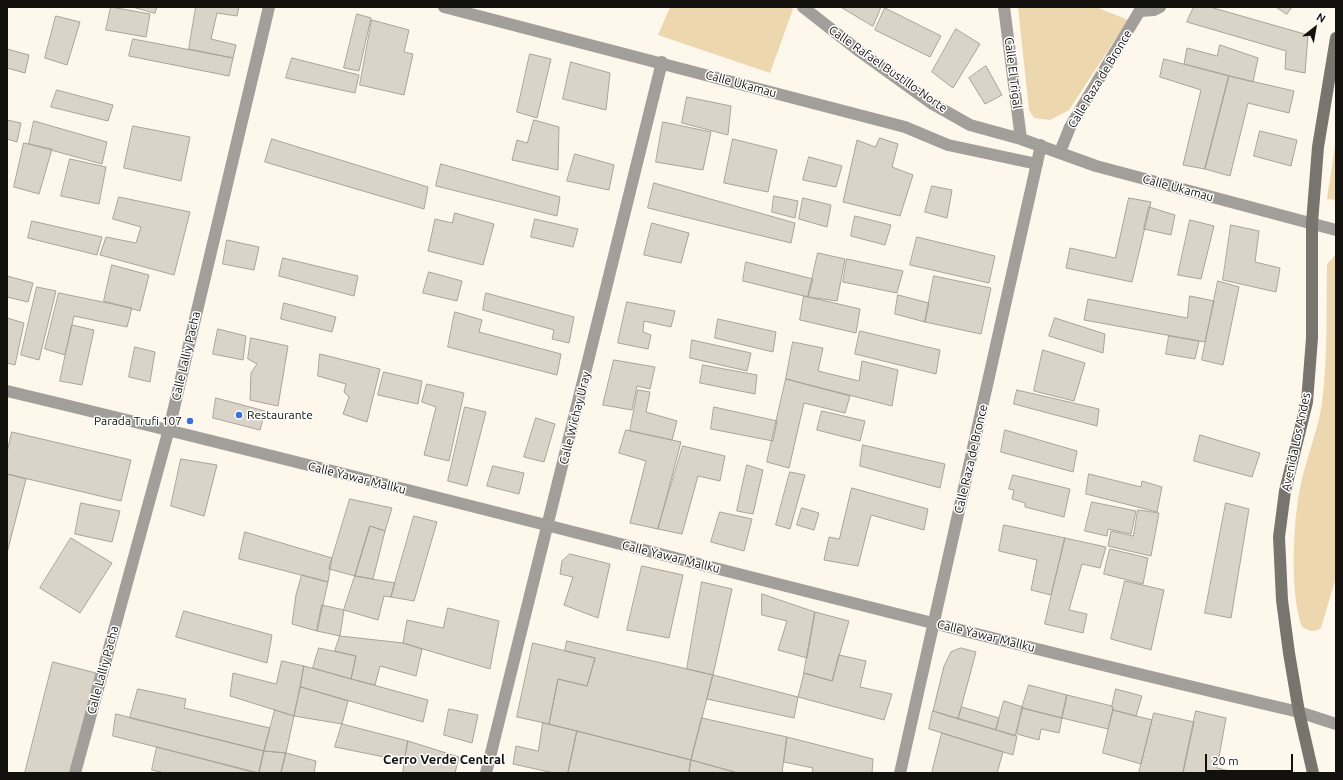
<!DOCTYPE html>
<style>
body{margin:0}
#map{position:relative;width:1343px;height:780px;overflow:hidden;background:#fef7eb;font-family:Ubuntu,sans-serif}
canvas{display:block}
.frame{position:absolute;inset:0;border:8px solid #13110d;pointer-events:none}
.north{position:absolute;left:1295px;top:8px;width:40px;height:40px;-webkit-text-stroke:3px #fff;paint-order:stroke;rotate:31deg;font-size:11px;font-weight:700;line-height:16px;text-align:center;color:#13110d}
.north::after{content:'';display:block;margin:auto;width:14px;height:18px;background:#13110d;clip-path:polygon(50% 0,100% 100%,50% 72%,0 100%)}
.scale{position:absolute;left:1205px;top:754px;width:88px;height:18px;box-sizing:border-box;border:2px solid #13110d;border-top:0;padding-left:5px;font-size:12px;line-height:14px;white-space:nowrap;color:#13110d;-webkit-text-stroke:3px #fff;paint-order:stroke}
</style>
<div id="map">
<canvas width="1343" height="780"></canvas>
<div class="frame"></div>
<div class="north">N</div>
<div class="scale">20 m</div>
</div>
<script>
const context = document.querySelector('canvas').getContext('2d');
context.lineJoin = 'round';
function paint(path, color) { context.fillStyle = color; context.fill(path, 'evenodd'); }
function trace(path, color, width, dash) { context.strokeStyle = color; context.lineWidth = width; context.lineCap = dash ? 'butt' : 'round'; context.setLineDash(dash || []); context.stroke(path); }
function drawText(font, color, halo, rows, align = 'center') {
  context.font = font + ' Ubuntu,sans-serif'; context.lineWidth = 3; context.setLineDash([]); context.textBaseline = 'middle'; context.strokeStyle = halo; context.fillStyle = color; for (const [text, x, y, turn = 0] of rows) {
    context.save(); context.translate(x, y); context.rotate((+turn || 0) * Math.PI / 180); context.textAlign = isNaN(turn) ? turn : align; if (halo) context.strokeText(text, 0, 0); context.fillText(text, 0, 0); context.restore();
  }
}
paint(new Path2D(`
 M670,7h121l2,2 -23,64 -112,-38z
 M1018,7h78l32,13 -59,90 -19,10 -16,-2 -5,-8z
 M1336,139v61l-9,-1z
 M1336,254v323l-15,51c-7,5 -12,3 -19,-1 -13,-34 -9,-112 0,-148 6,-25 16,-49 20,-76 6,-46 4,-93 5,-139z`), '#edd7af');
const building = new Path2D(`
 M111,7l39,7 -4,23 -40,-7z
 M133,7h24l-2,6z
 M196,7h43l-2,9 -20,-3 -6,26 25,6 -3,13 -44,-9z
 M841,7h40l-8,19z
 M1194,7h16l98,28 -3,38 -20,-4 1,-18 -99,-29z
 M1276,7h16l-5,7z
 M885,8l56,28 -11,21 -55,-27z
 M357,14l14,4 -12,53 -15,-3z
 M56,16l24,6 -13,43 -22,-7z
 M372,20l37,10 -5,22 9,2 -9,41 -44,-10z
 M956,29l24,15 -27,44 -21,-16z
 M133,39l100,19 -4,18 -100,-20z
 M1220,45l38,13 -5,24 -69,-18 3,-16 30,8z
 M7,49l22,6 -4,18 -18,-5z
 M530,54l21,5 -14,59 -20,-6z
 M292,58l67,17 -4,18 -69,-15z
 M1164,59l65,17 -24,93 -22,-4 18,-75 -41,-13z
 M571,62l39,11 -4,37 -43,-11z
 M986,66l16,29 -17,9 -16,-26z
 M1229,76l65,15 -5,22 -41,-10 -18,73 -25,-7z
 M57,90l56,15 -5,16 -57,-14z
 M687,97l44,9 -3,29 -46,-12z
 M7,120l14,3 -4,19 -10,-3z
 M534,120l25,7 -1,43 -46,-10 5,-20 10,3z
 M34,121l73,21 -5,22 -73,-20z
 M663,122l48,10 -8,38 -47,-8z
 M133,126l57,11 -9,44 -57,-13z
 M1260,131l37,9 -6,26 -37,-10z
 M880,138l18,6 -6,23 21,8 -13,41 -57,-14 14,-62 18,7z
 M272,139l156,48 -4,22 -159,-47z
 M733,139l44,11 -9,42 -44,-9z
 M24,143l28,6 -13,45 -25,-7z
 M575,154l39,11 -5,25 -42,-9z
 M809,157l33,9 -6,21 -33,-7z
 M70,159l36,8 -7,37 -38,-8z
 M441,164l119,33 -3,19 -121,-30z
 M654,183l141,40 -4,20 -143,-35z
 M932,186l20,4 -5,28 -22,-6z
 M774,196l24,5 -3,17 -23,-6z
 M119,197l71,15 -16,63 -74,-20 6,-18 30,6 5,-16 -28,-8z
 M803,198l28,7 -4,22 -28,-8z
 M1129,198l22,4 -19,80 -66,-14 4,-20 45,10z
 M1149,207l26,8 -4,20 -27,-6z
 M455,213l39,11 -11,41 -55,-14 7,-32 17,4z
 M855,216l36,9 -6,20 -34,-9z
 M535,219l43,10 -5,18 -42,-10z
 M1190,220l24,6 -13,53 -23,-4z
 M32,221l70,16 -5,18 -69,-17z
 M652,223l37,10 -8,30 -37,-8z
 M1231,225l28,6 -4,31 25,6 -4,24 -53,-12z
 M917,237l78,19 -6,27 -79,-18z
 M227,240l32,7 -5,23 -31,-6z
 M818,253l27,6 -8,42 -29,-4z
 M283,258l75,18 -4,20 -75,-20z
 M847,259l56,12 -6,22 -54,-11z
 M746,262l67,17 -5,18 -65,-16z
 M112,265l37,10 -9,36 -36,-10z
 M429,272l33,9 -5,20 -34,-8z
 M7,276l26,7 -5,19 -21,-5z
 M934,276l57,12 -10,46 -56,-12z
 M1218,281l21,6 -16,78 -21,-5z
 M37,287l19,4 -17,69 -18,-5z
 M59,293l73,15 -5,19 -53,-11 -9,39 -20,-6z
 M486,293l88,24 -5,26 -17,-4 2,-9 -71,-20z
 M898,295l31,8 -4,19 -30,-8z
 M804,296l56,13 -4,24 -56,-13z
 M1190,296l24,5 -9,41 -121,-22 4,-21 99,19z
 M627,302l48,9 -4,16 -27,-6 -1,11 8,3 -3,14 -30,-6z
 M284,303l52,14 -4,15 -51,-13z
 M455,312l27,8 -3,12 82,22 -4,21 -109,-28z
 M7,318l17,5 -9,42 -8,-2z
 M1055,318l50,16 -2,19 -54,-17z
 M718,319l58,13 -3,20 -58,-14z
 M72,325l22,5 -12,55 -22,-4z
 M218,329l28,7 -3,24 -30,-6z
 M860,331l80,19 -4,24 -81,-20z
 M1169,336l30,5 -4,18 -29,-5z
 M251,338l37,8 -10,60 -28,-6 1,-27 6,-9 -9,-5z
 M692,340l59,13 -4,18 -57,-13z
 M793,342l30,6 -5,23 41,10 3,-20 36,9 -6,36 -106,-27z
 M135,347l20,5 -5,30 -21,-5z
 M1043,350l42,13 -11,38 -40,-10z
 M320,354l60,15 -13,53 -24,-8 6,-17 -5,-5 2,-8 -28,-8z
 M614,360l41,7 -5,22 -13,-3 -5,24 -29,-5z
 M703,365l54,10 -2,19 -55,-11z
 M384,372l38,9 -4,23 -40,-9z
 M786,379l64,17 -5,17 -41,-10 -15,65 -22,-6z
 M427,384l37,9 -15,68 -25,-6 12,-48 -14,-5z
 M638,390l12,2 -4,20 31,9 -5,19 -42,-9z
 M1017,390l82,19 -2,17 -83,-22z
 M216,398l49,13 -5,19 -47,-12z
 M465,407l21,5 -19,74 -19,-5z
 M714,407l63,14 -4,20 -62,-12z
 M822,411l43,10 -5,20 -43,-11z
 M536,418l19,6 -11,38 -20,-5z
 M626,430l55,12 -23,87 -28,-6 16,-62 -27,-8z
 M1005,430l72,21 -4,21 -72,-20z
 M12,432l119,28 -10,41 -114,-27v-21z
 M1200,435l60,18 -8,24 -58,-16z
 M863,445l82,19 -5,24 -80,-22z
 M683,446l42,10 -5,25 -22,-5 -16,58 -24,-5z
 M181,459l36,6 -13,51 -33,-10z
 M747,465l16,5 -10,44 -16,-3z
 M493,466l31,7 -5,21 -32,-8z
 M790,472l15,3 -15,54 -14,-4z
 M7,474l19,5 -19,74z
 M1089,474l52,13 1,-6 20,6 -5,25 -71,-18z
 M1013,475l57,14 -6,28 -39,-10v-4l-13,-4 2,-9 -5,-1z
 M852,488l76,21 -4,21 -53,-15 -13,51 -34,-6 5,-23 10,2z
 M350,499l42,9 -7,23 -15,-5 -15,50 -26,-7z
 M1092,502l44,9 -5,23 -23,-5 -1,7 -22,-5z
 M81,503l39,8 -8,31 -37,-8z
 M1226,503l23,6 -18,109 -26,-5z
 M802,508l17,5 -5,17 -17,-5z
 M1138,510l21,3 -8,43 -43,-10 3,-15 22,5z
 M720,512l32,7 -8,32 -33,-9z
 M414,516l23,6 -23,79 -23,-4z
 M1004,525l61,13 -14,57 -20,-5 6,-30 -38,-9z
 M370,526l15,5 -12,48 -18,-3z
 M245,532l87,26 -4,24 -89,-23z
 M71,538l41,25 -32,50 -40,-25z
 M1065,538l41,9 -6,21 -18,-4 -13,46 18,4 -4,19 -38,-9z
 M1110,549l38,9 -5,26 -39,-10z
 M570,554l40,10 -12,54 -34,-13 9,-28 -13,-3 2,-13z
 M642,566l41,9 -14,63 -42,-8z
 M302,575l26,7 -11,49 -25,-7 4,-29z
 M355,576l40,7 -4,14 -7,-1 -6,24 -34,-10z
 M1125,581l39,9 -13,60 -40,-11z
 M702,582l30,7 -19,86 -26,-6z
 M762,594l53,18 -8,46 -29,-8 9,-29 -25,-6z
 M322,605l22,5 -4,26 -23,-5z
 M448,608l51,13 -9,48 -87,-26 4,-23 36,8z
 M184,611l88,24 -5,28 -91,-26z
 M815,612l34,9 -17,60 -28,-8z
 M340,636l63,7 19,6 -6,27 -36,-10 -5,19 -24,-6 5,-23 -21,-5z
 M567,641l146,34 -22,85 -142,-36 9,-45 29,7 8,-28 -30,-7z
 M533,643l62,15 -8,28 -29,-7 -9,45 -32,-7z
 M319,648l37,8 -5,23 -38,-11z
 M961,648l15,4 -18,67 -25,-8 11,-45 7,-14z
 M839,655l27,6 -6,26 32,7 -8,26 -86,-23 6,-24 28,8z
 M282,661l22,5 -10,50 -64,-20 3,-23 43,11z
 M53,662l43,11 -26,100h-45z
 M304,666l124,34 -5,22 -122,-35z
 M713,675l85,22 -4,21 -87,-19z
 M1029,685l38,10 -5,23 -40,-10z
 M301,687l47,14 -6,23 -48,-8z
 M138,689l48,10 -2,9 86,20 -6,23 -134,-33z
 M1116,689l26,7 -6,20 -23,-6 -1,-4z
 M1067,695l45,11 1,4 -5,19 -46,-11z
 M1004,701l19,6 -8,29 -19,-6z
 M962,707l37,11 -3,12 -38,-11z
 M1022,708l40,10 -3,15 -18,-4 -2,11 -22,-6z
 M449,709l29,6 -6,28 -28,-8z
 M275,710l19,6 -8,37 -22,-2z
 M1113,710l39,10 -11,44 -38,-11z
 M933,711l84,25 -4,19 -84,-26z
 M1196,711l30,7 -9,50 20,5h-54z
 M1154,713l40,9 -11,51h-44z
 M116,714l148,37 -5,22 -146,-37z
 M702,718l85,19 -5,36h-44l-47,-13z
 M543,723l34,8 -9,42h-14l-41,-9 3,-18 22,5z
 M342,724l66,17 -4,20 -69,-14z
 M577,731l114,29 -2,13h-121z
 M942,733l61,19 -6,21h-65z
 M787,737l86,22 -1,14h-60l1,-5 -29,-6z
 M408,741l51,16 -4,16h-52z
 M157,747l99,26h-91l-13,-3z
 M264,751l22,2 -5,20h-22z
 M286,753l30,8 -2,12h-33z
 M691,760l44,12v1h-46z`);
paint(building, '#dad4c8');
trace(building, '#a9a398', 1);
trace(new Path2D(`
 M1140,11l14,-1 6,-3`), '#a29f9a', 12);
trace(new Path2D(`
 M444,7l461,120 43,18 89,19
 M803,7l56,44 72,52 39,22 51,14 75,27 240,64
 M1004,7l17,132
 M1060,152l10,-25 72,-120
 M7,391c432,103 860,220 1292,321l37,12
 M75,773l94,-344 100,-422
 M486,773l176,-711
 M900,773l141,-628`), '#a29f9a', 12);
trace(new Path2D(`
 M1313,773l-14,-61 -10,-59 -7,-53 -3,-63 6,-46 22,-89 5,-64v-115l6,-76 18,-109`), '#78756e', 12);
for (const [x, y, r, color] of [
 [239,415,4,"#3a6fdf"],
 [190,421,4,"#3a6fdf"]
]) { const dot = new Path2D(); dot.arc(x, y, r, 0, 2 * Math.PI); context.fillStyle = color; context.fill(dot); trace(dot, '#fff', 1.5); }
drawText('12px', '#13110d', '#fff', [
 ["Calle Rafael Bustillo-Norte",888,69,35],
 ["Calle El Trigal",1013,73,83],
 ["Calle Raza de Bronce",1100,79,-59],
 ["Calle Ukamau",741,84,15],
 ["Calle Ukamau",1178,188,15],
 ["Calle Lalliy Pacha",186,356,-77],
 ["Calle Wichay Uray",575,418,-76],
 ["Avenida Los Andes",1296,442,-78],
 ["Calle Raza de Bronce",971,459,-77],
 ["Calle Yawar Mallku",357,478,14],
 ["Calle Yawar Mallku",671,557,14],
 ["Calle Yawar Mallku",986,636,14],
 ["Calle Lalliy Pacha",103,670,-75]
]);
drawText('12px', '#13110d', '#fff', [
 ["Restaurante",247,415],
 ["Parada Trufi 107",182,421,"right"]
], 'left');
drawText('bold 13px', '#13110d', '#fff', [
 ["Cerro Verde Central",444,760]
]);
</script>
